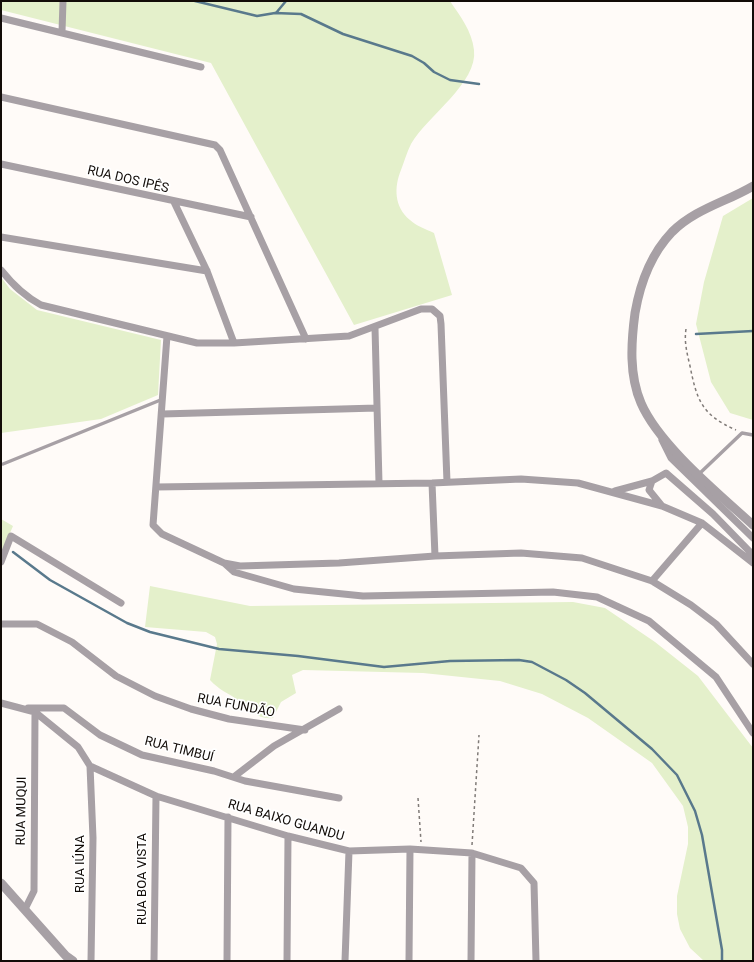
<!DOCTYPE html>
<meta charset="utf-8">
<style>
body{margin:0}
#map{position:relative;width:754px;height:962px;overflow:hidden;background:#fffbf8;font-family:Roboto,sans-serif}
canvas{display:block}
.frame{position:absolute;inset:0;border:2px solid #120c08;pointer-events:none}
</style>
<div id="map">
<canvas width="754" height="962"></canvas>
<div class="frame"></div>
</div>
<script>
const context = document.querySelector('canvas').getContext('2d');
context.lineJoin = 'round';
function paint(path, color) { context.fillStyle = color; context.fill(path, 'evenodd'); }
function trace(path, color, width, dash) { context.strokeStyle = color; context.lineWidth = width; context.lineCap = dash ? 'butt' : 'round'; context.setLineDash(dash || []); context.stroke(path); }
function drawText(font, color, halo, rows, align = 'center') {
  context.font = font + ' Roboto,sans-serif'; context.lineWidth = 3.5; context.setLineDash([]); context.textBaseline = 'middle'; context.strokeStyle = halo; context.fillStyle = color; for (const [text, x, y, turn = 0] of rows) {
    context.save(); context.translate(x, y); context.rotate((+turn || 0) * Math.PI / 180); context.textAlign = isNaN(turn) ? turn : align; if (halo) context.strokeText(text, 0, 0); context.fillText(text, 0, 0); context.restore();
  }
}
paint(new Path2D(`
 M1,1h449c10,15 22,30 24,49 4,33 -47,66 -63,94 -4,8 -7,18 -10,26 -7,17 -7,37 9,50 6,6 16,9 24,13l18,62 -98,30 -143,-262 -210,-53z
 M753,198v222l-23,-7 -19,-31 -15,-58 8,-42 19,-66z
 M1,277l9,12 27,21 124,30 -3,55 -57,24 -100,14z
 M1,519l12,7 -12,28z
 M150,586l100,20 323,-4 32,6 50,34 43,34 55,72v213h-49l-14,-13 -10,-19 -3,-15v-18l11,-52v-17l-5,-21 -31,-43 -64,-45 -46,-24 -42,-13 -77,-8 -120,-3 -11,5 4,18 -15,9 -8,16c-16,2 -23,-9 -35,-18 -10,-7 -19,-10 -28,-20l7,-36 -2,-7 -9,-5 -61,-5z`), '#e4f0cb');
trace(new Path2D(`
 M195,1l62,15 18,-3 26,1 42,20 69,22 12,7 10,9 16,8 29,4
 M276,13l10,-12
 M696,334l57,-3
 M13,552l37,28 77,43 23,9 69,17 79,7 86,11 66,-6 69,-1 13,2 34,18 19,13 67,56 25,26 18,36 7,24 20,115v11`), '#59798c', 2.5);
trace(new Path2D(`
 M686,329c-2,13 1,24 4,37 7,35 12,49 46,64
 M418,798l3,44
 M472,845l7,-110`), '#807b78', 1.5, [3, 3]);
trace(new Path2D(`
 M3,464l160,-65
 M699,474l43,-41 11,2`), '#a7a0a5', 3.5);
trace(new Path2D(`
 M1,18l200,49
 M62,32l1,-31
 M1,97l214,48 5,5 86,189
 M1,164l250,53
 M174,202l33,69 27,72
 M1,237l206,34
 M1,270c12,15 23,26 40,35l156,38h37l115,-7 72,-27h11l8,7 1,8 6,158
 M375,328l4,155
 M167,336l-14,189 9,9 62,29 16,3 99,-3 96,-7 86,-3 61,5 70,23 39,24 25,19 37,40
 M162,414l215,-6
 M662,440l9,18 82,80
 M652,481l-3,9 13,16
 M432,483l3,73
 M156,487l276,-4 89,-4 57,4 84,23 40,17 51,40
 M615,491l37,-10 14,-8 47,41 40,41
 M1,562l10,-26 110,67
 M224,563l10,9 60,17 69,7 190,-4 44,5 52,24 67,56 37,56
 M652,581l50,-58
 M1,624h36l35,18 44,34 39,20 36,13 38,10 76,11
 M1,703l34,9 43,35 12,19 66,30 132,40 61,15 61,-2 62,4 49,15 13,15 2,78
 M28,708h36l36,27 42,20 72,16 31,10 94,17
 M90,766l3,72 -2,123
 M235,776l39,-30 65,-37
 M25,909l9,-18 1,-179
 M154,961l2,-165
 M227,961l1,-144
 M287,961l1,-125
 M345,961l4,-110
 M409,961l1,-112
 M471,961l1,-108`), '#a7a0a5', 7);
trace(new Path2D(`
 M753,186c-27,16 -58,23 -81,46 -21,22 -32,52 -37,81 -4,30 -6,62 6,90 18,42 78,91 112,122
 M1,883l65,73 7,5`), '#a7a0a5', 9);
drawText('13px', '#120c08', '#fff', [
 ["RUA DOS IPÊS",128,180,13],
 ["RUA FUNDÃO",236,706,11],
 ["RUA TIMBUÍ",179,750,14],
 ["RUA MUQUI",22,811,-89],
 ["RUA BAIXO GUANDU",286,821,16],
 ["RUA IÚNA",81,864,-90],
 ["RUA BOA VISTA",143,879,-90]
]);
</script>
